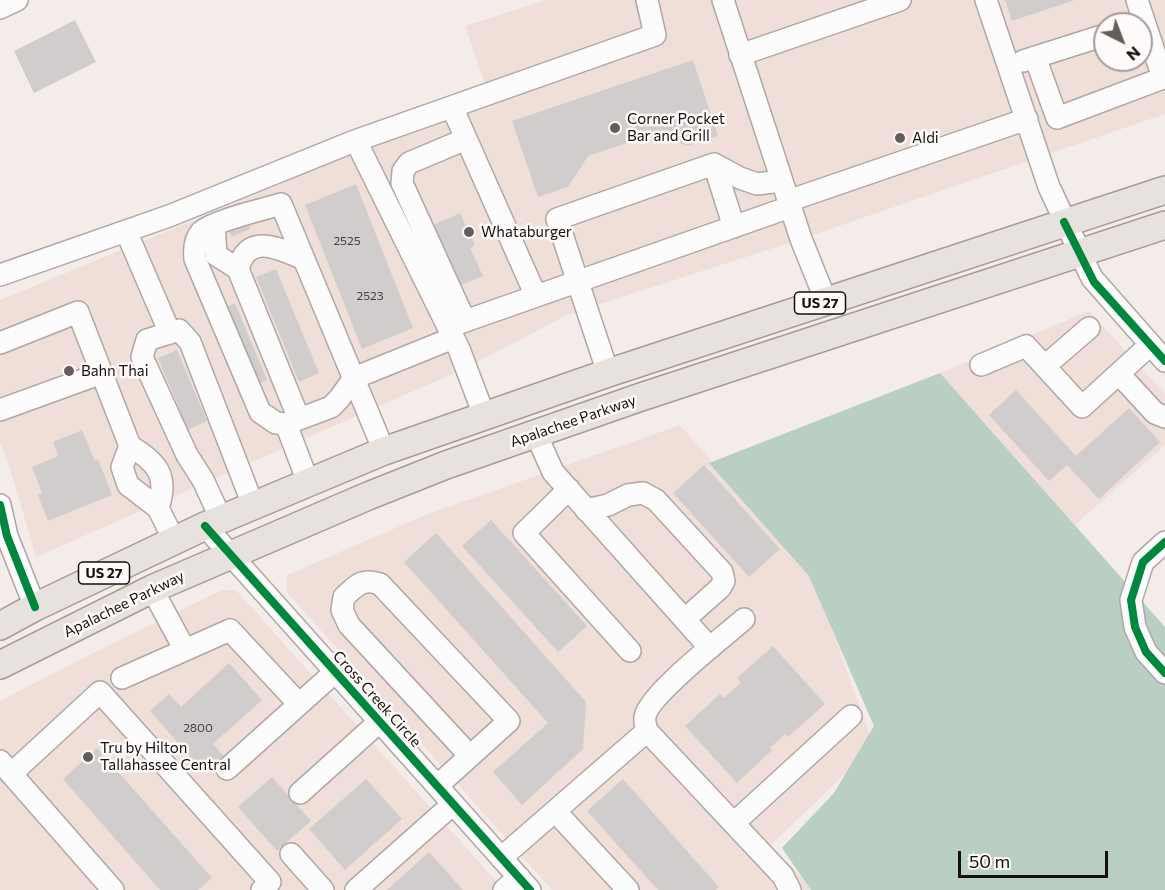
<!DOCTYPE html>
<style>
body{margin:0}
#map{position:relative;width:1165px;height:890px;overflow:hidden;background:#f4ece9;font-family:Commissioner,sans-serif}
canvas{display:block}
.north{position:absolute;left:1093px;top:12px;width:60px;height:60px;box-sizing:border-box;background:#fdfaf9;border:2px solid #a09c9b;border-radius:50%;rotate:138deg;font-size:16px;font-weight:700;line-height:24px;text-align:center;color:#15100e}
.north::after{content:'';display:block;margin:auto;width:21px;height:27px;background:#635d5b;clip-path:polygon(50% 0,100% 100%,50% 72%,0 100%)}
.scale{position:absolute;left:958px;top:851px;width:150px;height:27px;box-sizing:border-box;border:3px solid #15100e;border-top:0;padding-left:8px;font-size:18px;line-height:21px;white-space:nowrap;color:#15100e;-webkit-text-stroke:4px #fdfaf9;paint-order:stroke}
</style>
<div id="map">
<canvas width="1165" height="890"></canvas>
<div class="north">N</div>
<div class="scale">50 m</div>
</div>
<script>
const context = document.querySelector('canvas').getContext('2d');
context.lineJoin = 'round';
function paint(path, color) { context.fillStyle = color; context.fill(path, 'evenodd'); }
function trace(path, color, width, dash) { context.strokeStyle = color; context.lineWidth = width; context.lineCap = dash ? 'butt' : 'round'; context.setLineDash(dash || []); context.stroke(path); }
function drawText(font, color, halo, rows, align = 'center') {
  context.font = font + ' Commissioner,sans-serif'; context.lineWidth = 5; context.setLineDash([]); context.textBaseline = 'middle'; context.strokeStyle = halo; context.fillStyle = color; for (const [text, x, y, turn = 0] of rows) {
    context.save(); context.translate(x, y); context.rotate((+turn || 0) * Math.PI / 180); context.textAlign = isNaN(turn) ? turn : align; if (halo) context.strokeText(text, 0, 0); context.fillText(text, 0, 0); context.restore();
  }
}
paint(new Path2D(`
 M546,0h619v114l-364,125 -234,76 -101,53 -430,189 -29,-99 -7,-15v-143l286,-118 -1,-6 204,-80 -24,-70zM1105,24h36v36h-36z
 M1089,311l76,83v51l-90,80 -135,-152z
 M680,425l134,154 60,167 -103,99 42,45h-261l-266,-299 1,-16 141,-61z
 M222,590h14l268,300h-504v-189l89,-46z`), '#f0dfd9');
paint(new Path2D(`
 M940,373l225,254v263h-354l-29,-42 52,-55 40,-67 -65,-150 -100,-113z`), '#b8cfc1');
paint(new Path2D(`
 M1005,0h70l-63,21z
 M75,20l21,42 -62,31 -20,-42z
 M693,60l25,76 -30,10 -34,-12 -66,22 -20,31 -30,10 -26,-76z
 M356,184l57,144 -51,21 -57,-144z
 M239,202l11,27 -18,8 -12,-27z
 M460,213l15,32 -5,3 13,28 -24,10 -32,-58z
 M276,269l43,104 -20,9 -43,-105z
 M235,303l32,77 -25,11 -32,-77z
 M177,350l30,71 -19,9 -30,-72z
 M1016,390l60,66 53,-48 31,34 -61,57 -32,-34 -18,16 -60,-66z
 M82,430l13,31 3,-2 14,36 -64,26 -10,-26 4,-2 -10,-26 26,-11 -5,-14z
 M704,465l76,84 -31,28 -76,-84z
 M491,520l96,106 -29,26 -96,-106z
 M436,533l150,169 -3,47 -61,56 -29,-33 55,-49 -144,-161z
 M773,646l52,58 -37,33 -3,-3 -15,14 2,2 -35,33 -52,-57 35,-32 4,4 17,-15 -4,-5z
 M229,663l33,37 -49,44 11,12 -19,17 -55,-62 19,-17 12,13z
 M97,748l115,130 -14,12h-38l-97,-111z
 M272,777l39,44 -34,30 -39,-44z
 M366,779l36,40 -57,51 -36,-41z
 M623,779l96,108 -3,3h-58l-71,-79z
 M429,852l34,38h-76z`), '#d2cdcd');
const minor = new Path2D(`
 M723,0l78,239 25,62
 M986,0l63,187 43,91 73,83
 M0,8l17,-8
 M740,55l160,-55
 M1035,57l22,61 106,-40 -26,-78
 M1023,61l82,-26
 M452,107l84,189
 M356,141l103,208 25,66
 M714,164l20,63
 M788,201l239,-82
 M214,225l2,30 22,14
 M126,231l44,102
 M0,275l169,-59 183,-74 303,-107 -8,-35
 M465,321l-63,-138 1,-12 6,-8 57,-24
 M448,327l342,-120
 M0,343l78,-31 52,134c27,16 39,30 28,62
 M981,365l45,-19 56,61 68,-62
 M1045,366l44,-38
 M608,373l-51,-154 157,-55 26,14 17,6 24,-3
 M1119,374l36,39 10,4
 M0,410l102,-37
 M299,419l-61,-150c10,-37 40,-21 66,-10
 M286,424l22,58
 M536,434l17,38 157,176
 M130,446l-8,21 6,18 30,23 16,32
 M384,451l-103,-247c-19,6 -66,16 -80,28 -6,7 -7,18 -6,27l65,153 16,11 10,1 45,-17 8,-8 15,-21 99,-40
 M569,489l-45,44 106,118
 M0,505l7,31 28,71
 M586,510l22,-5 20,-10 15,-2 13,7 66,72 2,9 -4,7 -35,31
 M221,519l-18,-39 -16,-25 -45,-98 5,-17 32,-10 11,12 63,163
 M205,526l325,364
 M1165,542l-22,20 -12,38 4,27 11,25 19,21
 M152,589l33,61
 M744,619c-19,17 -96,76 -99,98 -1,4 1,10 2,14l136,145 7,14
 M122,678l108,-48 69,74
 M0,761l113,129
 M227,769l108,-97
 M11,774l89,-82 170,190 -8,8
 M437,786l72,-65 -129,-137c-18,-6 -23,1 -36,13l-2,13 7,15 121,131
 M300,793l79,-71
 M555,811l73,79
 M734,823l117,-107
 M291,854l32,36
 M501,858l146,-127
 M356,890l97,-86
 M504,890l15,-13`);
const major = new Path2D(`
 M0,626l35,-19 170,-81 179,-75 224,-78 557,-183
 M0,665l152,-76 216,-93 78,-31 195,-68 524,-172`);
trace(minor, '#aea7a5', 24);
trace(major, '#a89b93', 30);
trace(minor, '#fdfcfc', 21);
trace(major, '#e8e2de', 27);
trace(new Path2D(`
 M1064,222l30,60 71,79
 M0,505l7,31 28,71
 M205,526l325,364
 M1165,542l-22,20 -12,38 4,27 11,25 19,21`), '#00873e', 8);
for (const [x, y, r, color] of [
 [615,128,6,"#635d5b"],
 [900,138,6,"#635d5b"],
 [469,232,6,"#635d5b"],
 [69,371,6,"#635d5b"],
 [88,757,6,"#635d5b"]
]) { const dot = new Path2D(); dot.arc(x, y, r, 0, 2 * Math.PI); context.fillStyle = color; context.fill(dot); trace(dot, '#fdfaf9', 2); }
drawText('12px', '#443f3e', null, [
 ["2525",347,241],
 ["2523",370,296],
 ["2800",198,728]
]);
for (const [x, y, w] of [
 [820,303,51],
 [104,573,51]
]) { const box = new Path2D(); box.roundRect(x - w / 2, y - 11, w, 22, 4.5); context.fillStyle = '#fdfaf9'; context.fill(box); trace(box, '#15100e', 1.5); }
drawText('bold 14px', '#15100e', null, [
 ["US 27",820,303],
 ["US 27",104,573]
]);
drawText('15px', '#15100e', '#fdfaf9', [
 ["Corner Pocket",627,119],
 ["Bar and Grill",627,136],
 ["Aldi",912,138],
 ["Whataburger",481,232],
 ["Bahn Thai",81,371],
 ["Tru by Hilton",100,748],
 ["Tallahassee Central",100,765]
], 'left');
drawText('15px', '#15100e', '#fdfaf9', [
 ["Apalachee Parkway",573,421,-19],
 ["Apalachee Parkway",124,604,-26],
 ["Cross Creek Circle",377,699,48]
]);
</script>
